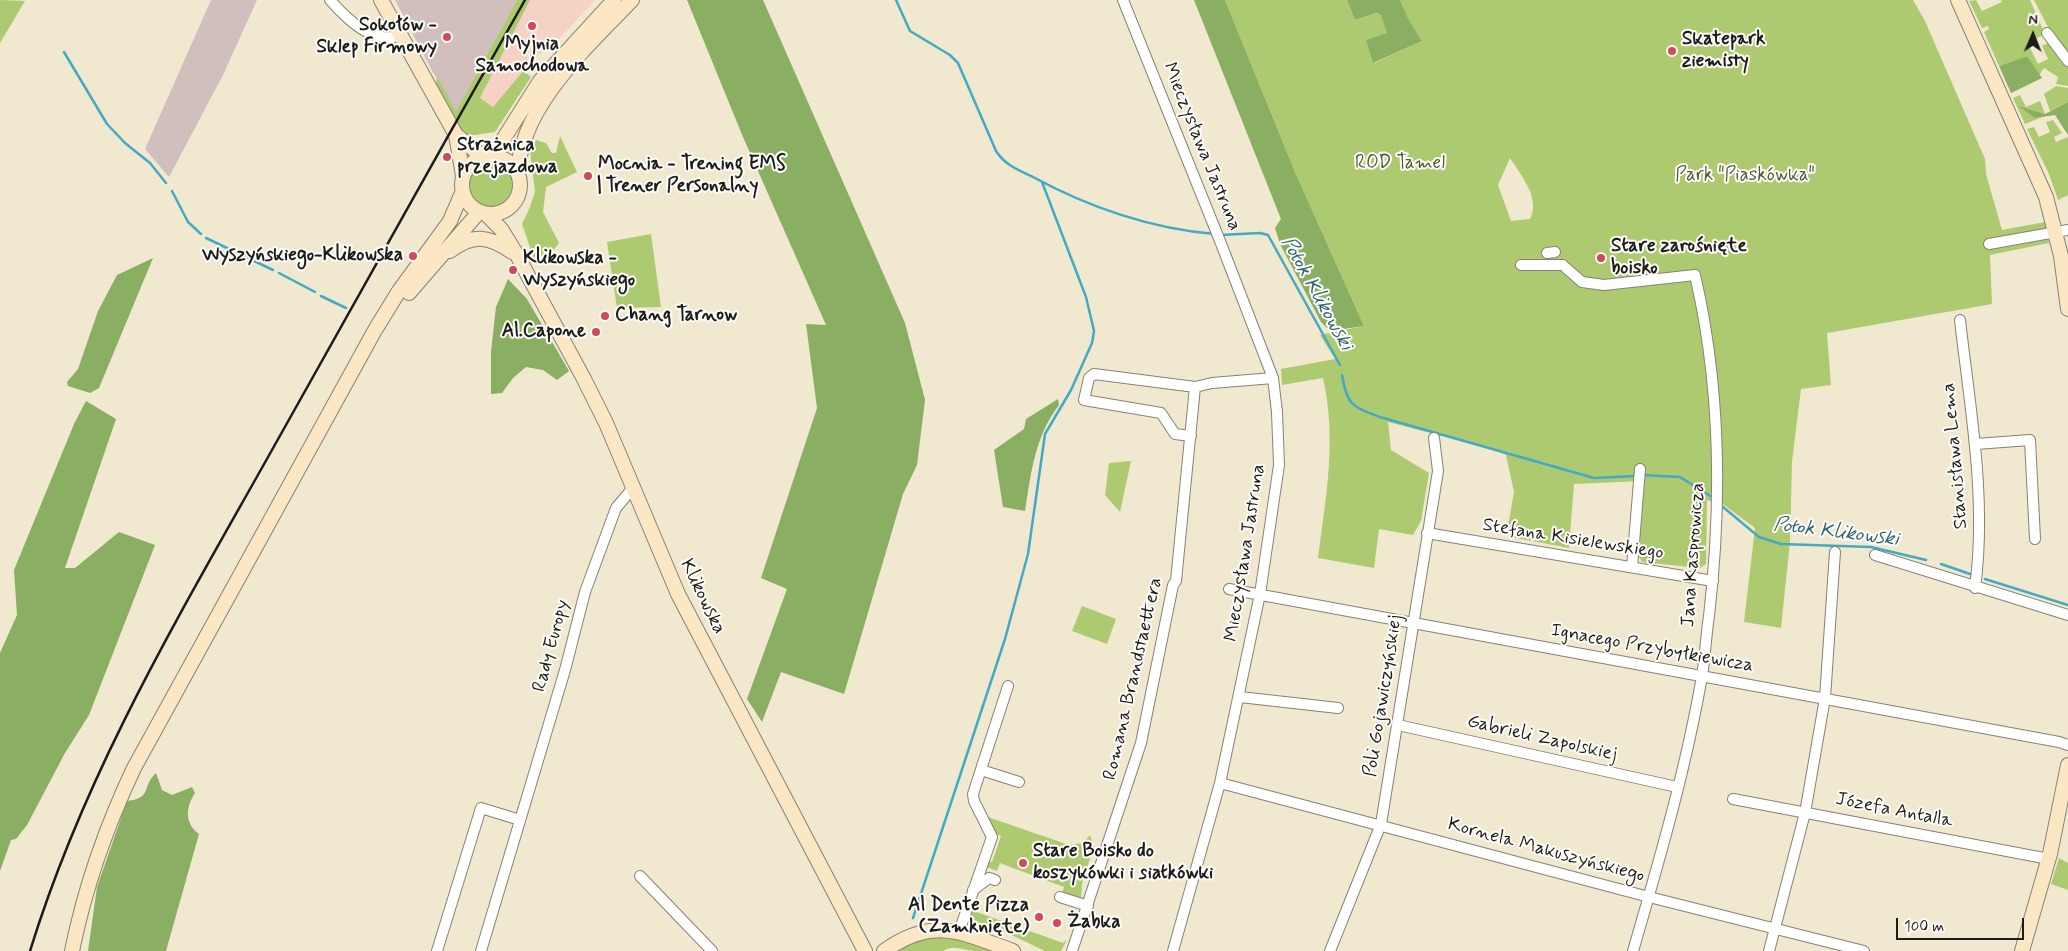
<!DOCTYPE html>
<meta charset="utf-8">
<style>
body{margin:0}
#map{position:relative;width:2068px;height:951px;overflow:hidden;background:#f1e8d0;font-family:Mynerve,sans-serif}
canvas{display:block}
.north{position:absolute;left:2008px;top:10px;width:50px;height:50px;-webkit-text-stroke:4px #fdfcf7;paint-order:stroke;rotate:1deg;font-size:14px;font-weight:700;line-height:20px;text-align:center;color:#1c1c1c}
.north::after{content:'';display:block;margin:auto;width:18px;height:22px;background:#1c1c1c;clip-path:polygon(50% 0,100% 100%,50% 72%,0 100%)}
.scale{position:absolute;left:1896px;top:918px;width:128px;height:22px;box-sizing:border-box;border:2px solid #1c1c1c;border-top:0;padding-left:6px;font-size:15px;line-height:18px;white-space:nowrap;color:#1c1c1c;-webkit-text-stroke:4px #fdfcf7;paint-order:stroke}
</style>
<div id="map">
<canvas width="2068" height="951"></canvas>
<div class="north">N</div>
<div class="scale">100 m</div>
</div>
<script>
const context = document.querySelector('canvas').getContext('2d');
context.lineJoin = 'round';
function paint(path, color) { context.fillStyle = color; context.fill(path, 'evenodd'); }
function trace(path, color, width, dash) { context.strokeStyle = color; context.lineWidth = width; context.lineCap = dash ? 'butt' : 'round'; context.setLineDash(dash || []); context.stroke(path); }
function drawText(font, color, halo, rows, align = 'center') {
  context.font = font + ' Mynerve,sans-serif'; context.lineWidth = 4; context.setLineDash([]); context.textBaseline = 'middle'; context.strokeStyle = halo; context.fillStyle = color; for (const [text, x, y, turn = 0] of rows) {
    context.save(); context.translate(x, y); context.rotate((+turn || 0) * Math.PI / 180); context.textAlign = isNaN(turn) ? turn : align; if (halo) context.strokeText(text, 0, 0); context.fillText(text, 0, 0); context.restore();
  }
}
paint(new Path2D(`
 M530,0h65l-37,40 -28,22 -37,45 -13,-9z`), '#f6d2c4');
paint(new Path2D(`
 M211,0h46l-34,75 -54,102 -24,-28z
 M395,0h122l-61,111 -26,-44z`), '#d1bfbe');
paint(new Path2D(`
 M0,0l25,1 -25,42z
 M517,0h13l-50,98 13,9 30,-36 8,6 -36,55 -27,4 -10,-11 -22,-41 1,-7 19,34z
 M1225,0h122l8,20 23,-7 3,2 7,18 -14,30 48,-22 -14,-23 -8,-18h513l12,21 60,138 1,15 16,56 43,-8 4,21 -59,12 2,49 -165,29 4,52 -30,4 -9,73 -2,80 -9,86 -37,-6 11,-94 -31,-23 -17,-5 -1,64 -6,4 -58,-6 -4,-7 3,-74 -67,3 -5,64 -58,-11 -4,-5 7,-40 -8,-37 -14,-6 -104,-27 3,28 38,23 -8,48 -8,14 -34,-6 -5,39 -56,-10c8,-62 19,-118 5,-180l-41,7 -1,-16 54,-10 -15,-24 44,-9 -69,-154zM1510,158c11,17 31,41 20,61l-19,2 -13,-36z
 M1976,0l6,11 20,-9 -1,-2h29l14,32v3l-17,7 11,22 10,-5 -6,-13 8,-4 18,24v20l-12,-2 2,-7 -14,-9 -5,7 -12,-19 -28,10 -15,-34 5,-3 -1,-3 -6,2 -13,-27z
 M2034,0h34v52h-2l-18,-25z
 M2056,86l12,2v14l-18,9 -6,-17z
 M2020,95l6,12 14,-6 5,13c-10,-4 -18,-5 -27,-9l17,13 10,-2 -20,8 -12,-26z
 M2053,120l9,13 -8,4 2,5 12,-5v58l-10,5 -9,-26 -22,-45 7,-2 5,10 11,-5 -4,-10z
 M560,136l17,36 -31,15 -3,25 16,31 -7,9 -18,7 -12,-35 8,-17 5,-15 -5,-41 6,-11 10,3 6,10h4z
 M467 186a23 23 0 1 1 46 0a23 23 0 1 1-46 0Z
 M651,234l10,73 -44,1 -10,-66z
 M1131,461l-11,51 -15,-17 4,-32z
 M1082,606l34,13 -9,25 -35,-13z
 M985,816l84,29 14,-2 7,-8 4,11 -12,37 -1,17 -19,-6 2,-7 -59,-22 -5,-2 -3,8 -11,-4v-7l6,2 9,-26 -9,-4z
 M2059,858l9,5v27l-17,-6z
 M973,906h2l-1,5 89,32 4,-3 -6,11h-16l-42,-20 -33,-7 -1,-9z
 M946,934l53,17c-8,0 -17,0 -25,0 -10,-1 -21,-7 -31,0h-50l12,-9z`), '#aeca70');
paint(new Path2D(`
 M687,0h76l142,323 20,77 -8,65 -14,29 -59,200 -63,-22 -19,50 -15,-23 40,-110 -26,-11 56,-170 -11,-84 20,1 -83,-188z
 M1194,0h31l70,172 69,154 -34,5 -9,-9 -41,-78 -5,-16 6,-9z
 M1347,0h53l8,18 14,23 -49,22 -7,-23 21,-7 -6,-18 -4,-2 -22,7z
 M2027,56l15,22 -31,15 -12,-27z
 M2068,102v33l-13,-20 -20,3 -18,-13 28,9z
 M153,258l-54,130 -9,5 -22,-7 -1,-4 11,-13 20,-58 19,-36z
 M508,279l19,20 42,72 -12,9 -14,-10 -17,-3 -13,11 -11,15 -11,1v-42l5,-45z
 M1058,399l1,6c-24,31 -28,68 -34,106l-22,-4 -9,-57 30,-21 2,-10z
 M86,401l30,18 -51,149h10l44,-36 36,13 -66,170 -24,38 -38,72 -11,14 -5,1 -11,31v-218l17,-38 -3,-45 60,-146z
 M156,773l6,17 10,5 20,-8 3,6c-10,15 -10,31 4,41l-33,117h-78l9,-64 30,-86c26,-3 14,-14 29,-28z`), '#8aae62');
trace(new Path2D(`
 M896,0l14,31 40,24 8,8 38,88c9,14 22,19 37,26 55,30 119,52 182,57
 M64,52l43,72 18,19 25,20 16,20
 M172,191l16,31 13,12
 M1221,235l39,-2 8,2 72,130
 M206,238l67,32
 M279,273l36,19
 M321,296l25,12
 M1342,375c5,31 11,32 38,42l214,61 42,-2
 M1642,475l38,2 32,20
 M1723,507l36,30 22,7 90,3 55,13
 M1941,564l29,10
 M1985,579l83,26
 M913,918l92,-279 23,-85 17,-120 26,-44 21,-47 2,-12 -8,-34 -44,-115`), '#43aac3', 2.5);
const street = new Path2D(`
 M330,0c16,18 43,46 70,35
 M1123,0l97,241 53,137 4,34 2,53 -19,129 -40,189 -47,168
 M2047,33l21,28
 M1989,244l79,-14
 M1547,253l8,-1
 M1521,265h42
 M1566,268l16,14 22,3 91,-10c26,112 27,228 14,341 -3,20 -4,41 -7,60 -16,93 -43,185 -69,275
 M1960,320c10,89 27,178 15,268
 M1191,436l-16,-2 -14,-21 -77,-13 5,-22 5,-4 101,13 17,-4 61,-5
 M1976,444l54,-4 5,99
 M1427,533l286,48
 M1875,555l193,60
 M1632,567l8,-98
 M1229,589l830,153 9,3
 M1240,697l98,11
 M1398,725l279,62
 M981,770l38,12
 M1220,783l429,114 215,54
 M1733,799l316,60
 M640,876l72,75
 M973,890l16,-12 6,2
 M1060,897l28,9
 M959,932l33,-95 -18,-36 -1,-7 35,-108
 M437,951l44,-143 39,12
 M481,951l84,-281 20,-78 31,-84 17,-20
 M1072,951l69,-208 32,-158 3,-4 19,-194
 M1330,951l51,-127 57,-353 -4,-33
 M1769,951l36,-138 20,-115 10,-146`);
const secondary = new Path2D(`
 M381,0l75,135 27,22
 M1958,0l88,197 15,59 7,53
 M456,135l7,41
 M462 185a29 29 0 1 1 58 0a29 29 0 1 1-58 0Z
 M489,156l10,-10 41,-65 74,-81
 M518,173c2,-67 71,-128 114,-173
 M487,215l14,14 16,26 67,124 22,44 72,171 187,357
 M450,251c23,-18 39,-15 62,1
 M409,293l70,-81
 M72,951c13,-64 34,-124 62,-183l241,-438 24,-39 51,-70 12,-28
 M884,951c50,-35 76,-19 129,0
 M2022,951l28,-97 18,-89`);
trace(street, '#868276', 12);
trace(secondary, '#868276', 16);
trace(street, '#fff', 10);
trace(secondary, '#fbe7c3', 14);
trace(new Path2D(`
 M30,951c54,-175 144,-327 233,-485 87,-155 174,-311 262,-466`), '#1c1c1c', 2.5);
for (const [x, y, r, color] of [
 [532,26,5,"#d1495b"],
 [447,37,5,"#d1495b"],
 [1672,51,5,"#d1495b"],
 [447,157,5,"#d1495b"],
 [588,176,5,"#d1495b"],
 [413,256,5,"#d1495b"],
 [1601,258,5,"#d1495b"],
 [513,270,5,"#d1495b"],
 [605,316,5,"#d1495b"],
 [596,332,5,"#d1495b"],
 [1023,863,5,"#d1495b"],
 [1039,917,5,"#d1495b"],
 [1057,923,5,"#d1495b"]
]) { const dot = new Path2D(); dot.arc(x, y, r, 0, 2 * Math.PI); context.fillStyle = color; context.fill(dot); trace(dot, '#fdfcf7', 2); }
drawText('bold 19px', '#1c1c1c', '#fdfcf7', [
 ["Sokołów -",437,26,"right"],
 ["Sklep Firmowy",437,48,"right"],
 ["Skatepark",1682,40],
 ["ziemisty",1682,62],
 ["Myjnia",532,45,"center"],
 ["Samochodowa",532,67,"center"],
 ["Strażnica",457,146],
 ["przejazdowa",457,168],
 ["Mocnia - Trening EMS",598,165],
 ["| Trener Personalny",598,187],
 ["Stare zarośnięte",1611,247],
 ["boisko",1611,269],
 ["Wyszyńskiego-Klikowska",403,256,"right"],
 ["Klikowska -",523,259],
 ["Wyszyńskiego",523,281],
 ["Chang Tarnow",615,316],
 ["Al.Capone",586,332,"right"],
 ["Stare Boisko do",1033,852],
 ["koszykówki i siatkówki",1033,874],
 ["Al Dente Pizza",1029,906,"right"],
 ["(Zamknięte)",1029,928,"right"],
 ["Żabka",1067,923]
], 'left');
drawText('19px', '#1c1c1c', '#fdfcf7', [
 ["Mieczysława Jastruna",1201,147,68],
 ["Stanisława Lema",1956,456,-95],
 ["Stefana Kisielewskiego",1573,540,9],
 ["Mieczysława Jastruna",1246,553,-81],
 ["Jana Kasprowicza",1694,555,-86],
 ["Klikowska",702,597,64],
 ["Rady Europy",552,646,-75],
 ["Ignacego Przybyłkiewicza",1652,649,10],
 ["Romana Brandstaettera",1134,679,-77],
 ["Poli Gojawiczyńskiej",1384,696,-81],
 ["Gabrieli Zapolskiej",1542,739,13],
 ["Józefa Antalla",1894,811,11],
 ["Kornela Makuszyńskiego",1546,851,15]
]);
drawText('19px', '#4f5939', '#fdfcf7', [
 ["ROD Tamel",1400,164],
 ["Park \"Piaskówka\"",1745,176]
]);
drawText('italic 20px', '#306370', '#fdfcf7', [
 ["Potok Klikowski",1316,294,61],
 ["Potok Klikowski",1836,533,7]
]);
</script>
